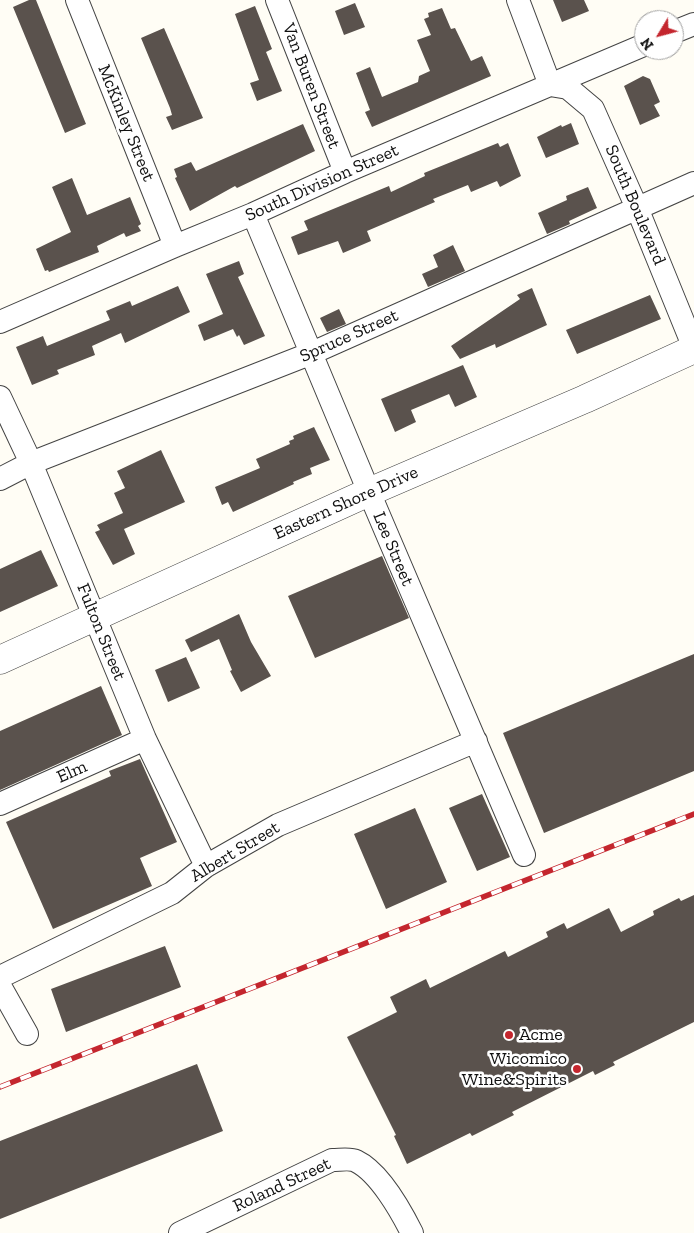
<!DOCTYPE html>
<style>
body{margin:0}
#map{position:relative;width:694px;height:1233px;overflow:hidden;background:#fffdf5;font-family:"Zilla Slab",serif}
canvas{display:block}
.north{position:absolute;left:634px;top:10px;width:50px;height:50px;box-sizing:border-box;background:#fff;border:1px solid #a0a0a0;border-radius:50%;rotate:233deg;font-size:14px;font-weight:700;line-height:20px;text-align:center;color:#111}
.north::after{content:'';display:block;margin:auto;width:18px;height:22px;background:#c4262e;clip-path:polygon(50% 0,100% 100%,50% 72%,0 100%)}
</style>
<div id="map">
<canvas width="694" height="1233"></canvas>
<div class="north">N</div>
</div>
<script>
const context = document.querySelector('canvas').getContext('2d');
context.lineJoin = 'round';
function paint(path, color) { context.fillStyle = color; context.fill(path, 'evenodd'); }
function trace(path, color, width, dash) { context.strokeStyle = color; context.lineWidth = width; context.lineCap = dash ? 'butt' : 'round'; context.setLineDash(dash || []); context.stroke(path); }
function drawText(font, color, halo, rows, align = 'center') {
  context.font = font + ' "Zilla Slab",serif'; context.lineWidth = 5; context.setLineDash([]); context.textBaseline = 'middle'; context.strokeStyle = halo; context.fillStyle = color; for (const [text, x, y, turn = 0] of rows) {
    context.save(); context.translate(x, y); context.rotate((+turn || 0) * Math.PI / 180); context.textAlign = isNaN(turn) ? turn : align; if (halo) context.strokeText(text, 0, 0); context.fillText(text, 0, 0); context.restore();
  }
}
paint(new Path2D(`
 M29,0h7l50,124 -21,9 -52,-126z
 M553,0h31l5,11 -27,11z
 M355,3l10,24 -21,8 -9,-24z
 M255,6l17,43 -6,3 16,39 -25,10 -7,-18 9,-3 -24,-66z
 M442,8l9,21 4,-1 16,33 11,-5 9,20 -119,51 -7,-15 5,-2 -14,-37 14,-6 12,30 36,-15 1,-6 11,-5 -13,-31 14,-5 -7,-16 5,-2 -1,-4z
 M164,28l39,90 -31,12 -6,-13 6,-2 -2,-7 -29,-70z
 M643,76l7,3 10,23 -6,3 6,11 -20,9 -16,-39z
 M571,123l8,21 -33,14 -9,-21 24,-12 1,2z
 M303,124l12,27 -78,37 -2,-2 -45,25 -15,-33 2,-1 -3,-8 17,-7 5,9z
 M498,143l2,4 8,-4 13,33 -21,11 -3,-6 -26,11 -3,-7 -35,14 2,3 -68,29 4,10 -28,12 -5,-12 -40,14 -7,-18 17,-7 -4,-9 85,-35 2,6 34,-16 -1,-3z
 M72,178l15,37 43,-18 11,27 -3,2 3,5 -15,6 -2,-4 -27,13 2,6 -50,20 -1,-2 -3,1 -9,-22 35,-17 -19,-45z
 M588,187l9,21 -28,13 1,3 -23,10 -9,-21 29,-13 -1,-4z
 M453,245l12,26 -37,16 -6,-13 16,-7 -5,-12z
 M239,261l5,13 -6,3 27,59 -21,9 -5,-10 -2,2 -4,-8 -29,12 -6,-16 25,-11 -17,-40z
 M178,286l12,26 -65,31 -4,-10 -29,13 3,9 -38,15 2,4 -27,11 -16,-38 27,-11 4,10 63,-26 -4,-9 24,-10 2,5z
 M532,288l15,37 -51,23 -1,-4 -35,15 -9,-13 69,-47 -3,-4z
 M650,295l11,24 -84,35 -11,-24z
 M339,309l7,15 -19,8 -7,-14z
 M463,365l14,32 -22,10 -6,-13 -38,16 5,12 -21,10 -14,-33z
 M314,427l16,33 -20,8 2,6 -19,8 1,2 -61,28 -5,-10 -6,3 -7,-18 45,-19 -4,-9 34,-15 -1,-3 5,-2 -1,-3z
 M161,450l24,52 -61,27 11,25 -22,11 -18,-33 5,-2 -3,-5 26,-12 -9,-20 11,-5 -8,-17z
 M41,550l17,36 -58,26v-43z
 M382,556l27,62 -94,40 -27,-62z
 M239,614l12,28 20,34 -30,16 -11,-21 2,-1 -13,-31 -28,13 -6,-12z
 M694,654v117l-150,62 -41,-100z
 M186,657l14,31 -32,14 -13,-32z
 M101,686l21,49 -122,55v-59z
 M140,759l37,83 -37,16 12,28 -99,43 -47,-107 105,-46 -2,-5z
 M482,794l28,63 -33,14 -28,-63z
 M415,808l32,74 -61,27 -32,-75z
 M694,895v127l-81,40 2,3 -20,10 -2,-4 -81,41 2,3 -42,21 -2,-3 -63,31 -13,-28 2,-1 -49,-98 50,-25 -7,-15 36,-18 4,9 75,-37 3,6 40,-20 -2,-5 18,-9 3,6 42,-21 12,24 33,-17 -1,-4 26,-13 2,3z
 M165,946l16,41 -115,45 -15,-43z
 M197,1064l26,67 -223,88v-78z`), '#5a524d');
const minor = new Path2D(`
 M77,0l98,246
 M277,0l68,172
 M518,0l32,85 18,3 25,21 44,99 57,140
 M674,32l20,-8
 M253,214l116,278 155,363
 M0,322l175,-76 78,-32 92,-42 299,-127
 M0,397l31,66 114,276 61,127
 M0,479l31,-16 281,-110 382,-170
 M0,804l145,-65
 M0,977l172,-84 34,-27 72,-41 198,-84
 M0,986l27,48
 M180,1233l152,-73c8,0 18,-2 24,1 23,11 45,50 56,72`);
const tertiary = new Path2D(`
 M0,660l369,-168 216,-93 109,-50`);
trace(minor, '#444', 24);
trace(tertiary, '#444', 29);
trace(minor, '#fff', 22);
trace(tertiary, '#fff', 28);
const rail = new Path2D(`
 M0,1087l694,-273`);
trace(rail, '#c4262e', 5.5);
trace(rail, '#fff', 4, [11]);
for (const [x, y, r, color] of [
 [509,1035,5,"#c4262e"],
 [577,1069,5,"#c4262e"]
]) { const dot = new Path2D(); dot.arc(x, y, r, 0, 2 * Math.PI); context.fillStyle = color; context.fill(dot); trace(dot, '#fff', 2); }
drawText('18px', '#111', '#fff', [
 ["Van Buren Street",311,86,69],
 ["McKinley Street",126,123,68],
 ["South Division Street",322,183,-24],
 ["South Boulevard",635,205,67],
 ["Spruce Street",349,336,-24],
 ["Eastern Shore Drive",346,503,-24],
 ["Lee Street",393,549,67],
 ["Fulton Street",101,632,68],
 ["Elm",72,772,-24],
 ["Albert Street",235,852,-31],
 ["Roland Street",282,1185,-25]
]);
drawText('18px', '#111', '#fff', [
 ["Acme",519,1035],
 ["Wicomico",567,1059,"right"],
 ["Wine&Spirits",567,1080,"right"]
], 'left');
</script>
